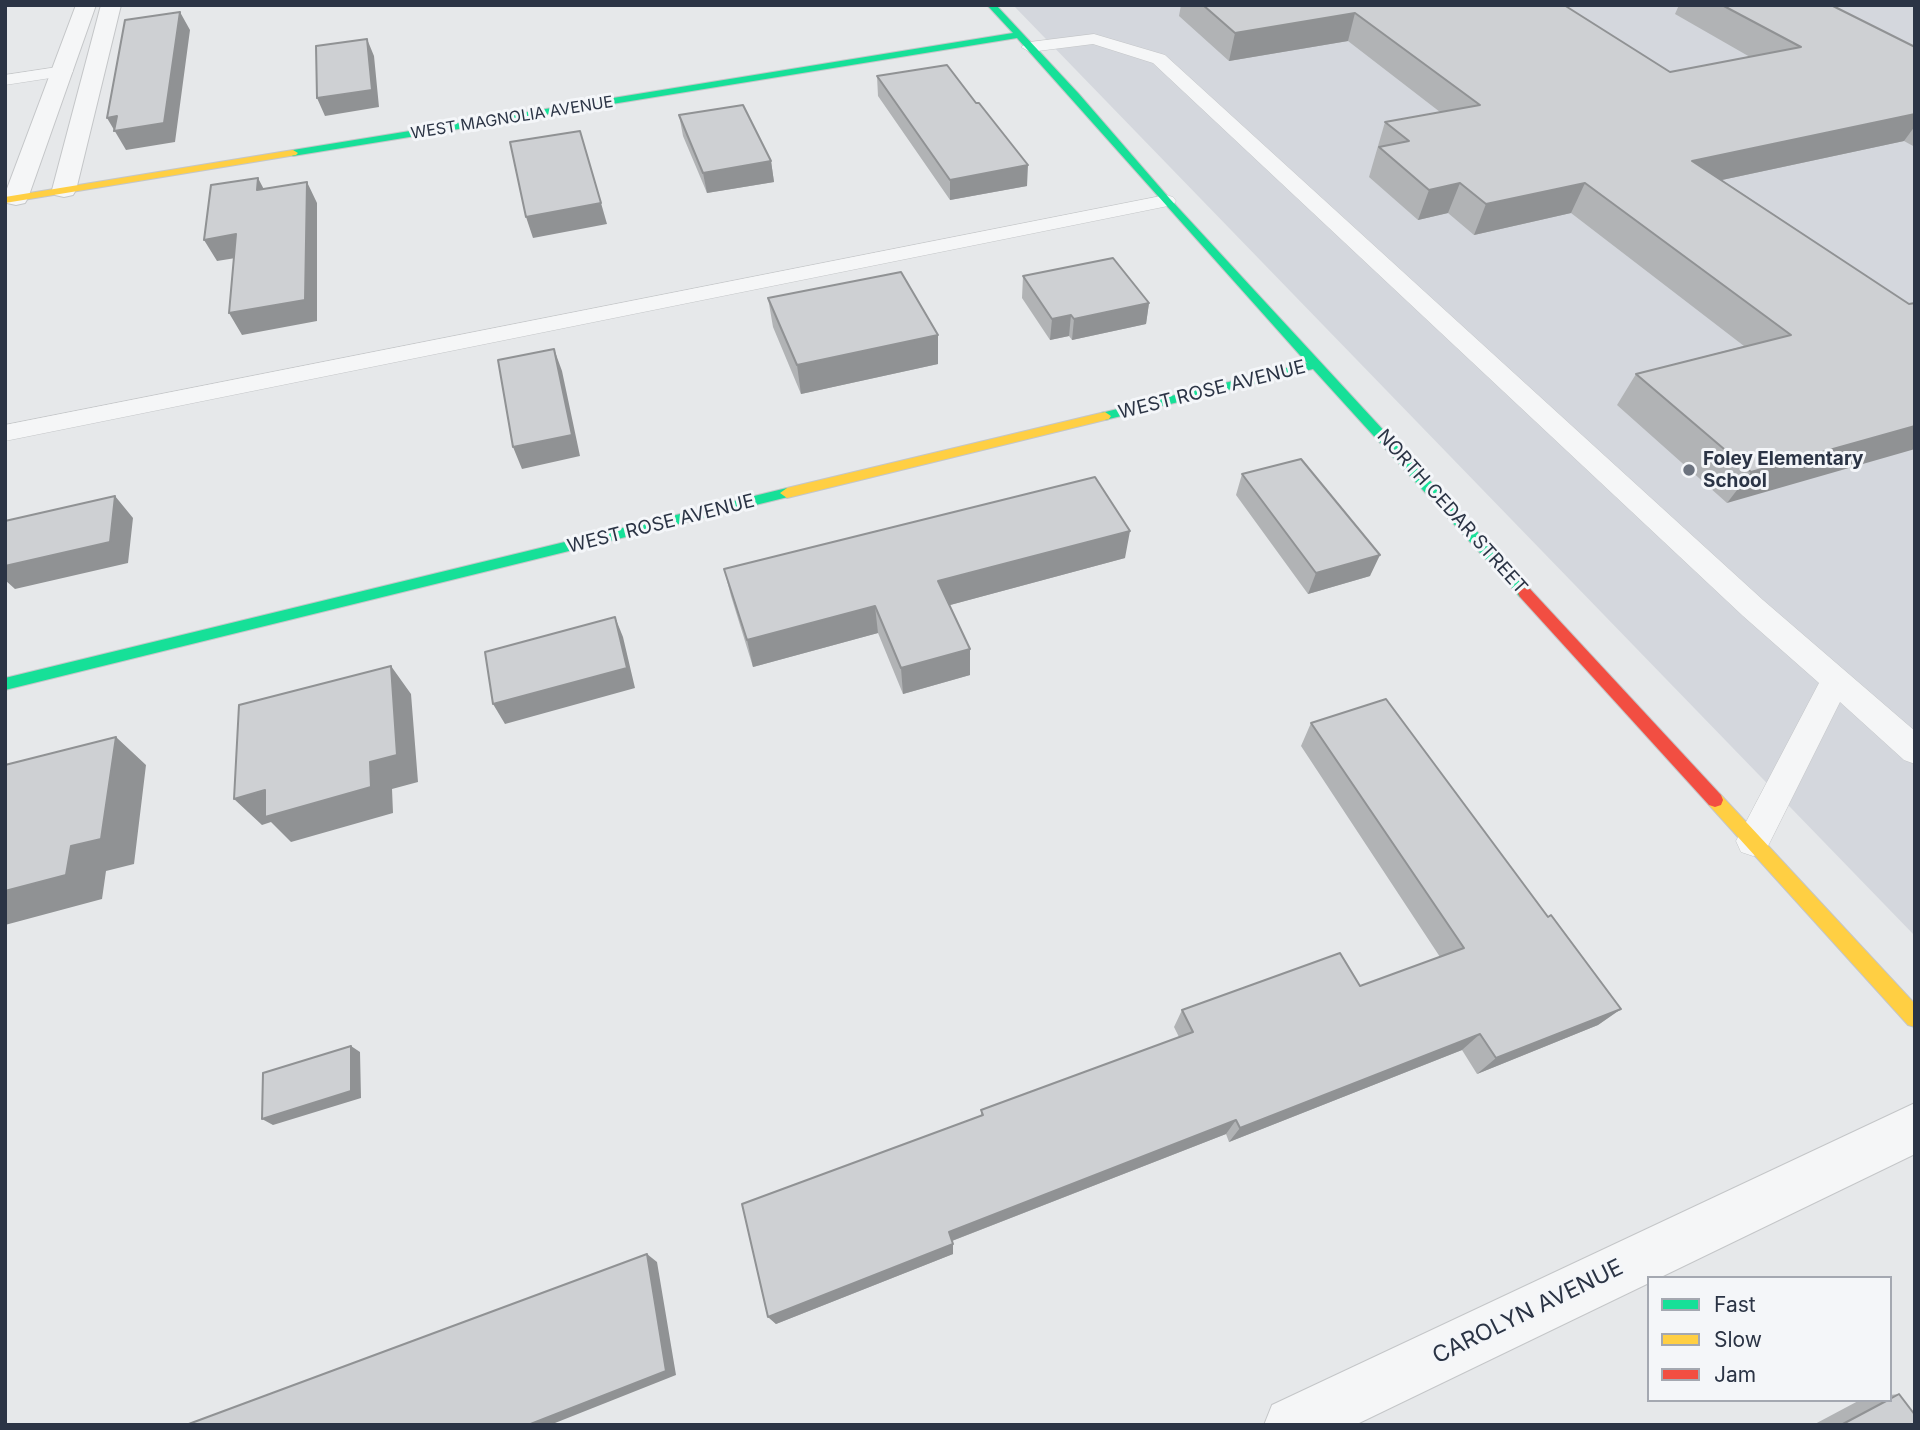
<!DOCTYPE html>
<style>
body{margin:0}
#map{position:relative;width:1920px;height:1430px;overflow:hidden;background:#e6e8ea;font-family:Inter,sans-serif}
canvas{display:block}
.frame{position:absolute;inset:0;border:7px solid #2b3445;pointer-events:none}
.legend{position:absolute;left:1647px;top:1276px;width:245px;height:126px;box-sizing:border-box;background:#f4f6f9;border:2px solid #a4a8b1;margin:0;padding:9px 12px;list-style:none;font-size:21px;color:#2b3445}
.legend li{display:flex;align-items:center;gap:14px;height:35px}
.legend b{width:35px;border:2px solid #a4a8b1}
</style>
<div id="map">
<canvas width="1920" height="1430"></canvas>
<div class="frame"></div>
<ul class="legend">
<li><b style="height:9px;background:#16e098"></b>Fast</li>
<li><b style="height:9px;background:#ffcf43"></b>Slow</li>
<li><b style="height:9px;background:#f24e42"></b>Jam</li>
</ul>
</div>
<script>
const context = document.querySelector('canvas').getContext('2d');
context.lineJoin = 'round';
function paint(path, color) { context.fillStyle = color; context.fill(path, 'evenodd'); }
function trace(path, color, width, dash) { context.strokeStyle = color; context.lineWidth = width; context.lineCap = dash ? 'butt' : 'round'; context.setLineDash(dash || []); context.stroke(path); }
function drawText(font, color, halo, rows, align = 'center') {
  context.font = font + ' Inter,sans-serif'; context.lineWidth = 6; context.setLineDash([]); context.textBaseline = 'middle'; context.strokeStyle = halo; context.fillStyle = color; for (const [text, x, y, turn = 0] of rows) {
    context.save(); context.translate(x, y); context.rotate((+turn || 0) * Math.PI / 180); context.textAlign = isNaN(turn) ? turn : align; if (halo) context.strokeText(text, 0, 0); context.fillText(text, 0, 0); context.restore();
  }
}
paint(new Path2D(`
 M1013,5h902v931z`), '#d4d7dd');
const lane = new Path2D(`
 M1094,34l71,21 598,545 152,131v33l-11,-4 -64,-58 -75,150 -12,4 -12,-4 -5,-11 83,-158 -76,-67 -590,-553 -60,-19 -63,8 -9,-5 9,-5z
 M64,66l9,5 -3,4 -65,10v-10z
 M1166,195l7,2 3,4 -3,4 -1168,236v-16z`);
const street = new Path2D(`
 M76,5h20l-68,193 -3,5 -9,2 -9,-2 -2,-9z
 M101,5h20l-45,185 -3,5 -9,2 -9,-2 -3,-5z
 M1915,1103v51l-256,124h-10v5l-294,142h-91l8,-20z`);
const fast = new Path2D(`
 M987,5h9l83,89 91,105 360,390 2,4 -2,4h-10l-207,-228 -208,51 -4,-1v-6l206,-50 -290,-325 -724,118 -5,-3 5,-3 720,-117z
 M787,488l7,5 -2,3 -787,194v-12z`);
const slow = new Path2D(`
 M293,150l5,3 -2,2 -291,48v-6z
 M1105,412l6,4 -2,3 -322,79 -7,-5 7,-5z
 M1715,793l6,2 194,209v23l-7,-2 -199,-220 -2,-5 2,-5z`);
const jam = new Path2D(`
 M1525,588l5,1 191,206 2,5 -2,5 -6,2 -6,-2 -189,-208 -2,-4 2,-4z`);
trace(lane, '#c4c6c8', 1);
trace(street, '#c4c6c8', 2);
trace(fast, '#c4c6c8', 2);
trace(slow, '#c4c6c8', 2);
trace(jam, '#c4c6c8', 2);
paint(lane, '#f5f6f7');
paint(street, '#f5f6f7');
paint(fast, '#16e098');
paint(slow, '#ffcf43');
paint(jam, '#f24e42');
paint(new Path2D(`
 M1181,5h383l106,67 80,-15 -75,-43 4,-9h152l84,42v100l-11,-6 -182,39 187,124 -182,199 -110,-98 19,-31 108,-28 -173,-133 -97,22 -26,-22 -30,7 -49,-43 16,-55 55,-10 -92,-71 -119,20 -50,-45z
 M877,76l99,27 51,83 -77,14 -72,-104z
 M679,115l92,46 3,21 -67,11 -24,-57z
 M1023,276l126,27 -3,21 -74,16 -3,-4 -19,4 -28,-42z
 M768,298l170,66 -137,30 -28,-67z
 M1242,474l128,102 -62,18 -72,-99z
 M1125,558l-175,47 20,44v26l-67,19 -25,-61 -125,34 -22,-71 -7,-27z
 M1311,723l237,194 73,92 -23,16 -121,49 -15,-24 -233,92 -3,-8 -274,107 1,13 -177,70 -8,-7 213,-201v-6l198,-73 -5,-10 8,-17 178,-24 80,-29 -139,-211z
 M1899,1394l16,31h-102l47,-25h30v-5z`), '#b1b3b5');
paint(new Path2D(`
 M180,12l10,18 -15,112 -49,8 -19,-32 10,-2z
 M1355,13l-7,28 -119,20 6,-28z
 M367,39l7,17 5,51 -54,9 -8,-18z
 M1915,114v12l-11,15 -229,49 17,-29z
 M771,161l3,21 -67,11 -4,-20z
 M1028,165l-1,21 -77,14v-20z
 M258,178l11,21 -12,-9z
 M307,182l10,21v118l-75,14 -13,-22z
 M1460,183l-12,30 -30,7 11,-30z
 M1585,183l-14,30 -97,22 12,-31z
 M601,203l6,21 -74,14 -7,-21z
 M236,234l12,22 -31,5 -13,-21z
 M1149,303l-3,21 -74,16 2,-21z
 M1071,315l-2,21 -19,4 2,-21z
 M938,335v29l-137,30 -4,-29z
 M554,349l8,22 18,85 -58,13 -9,-22z
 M1915,426v23l-188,54 24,-31z
 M115,496l18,22 -5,45 -113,26 -10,-9v-14z
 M1130,531l-5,27 -186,50 -1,-27z
 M1380,555l-10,21 -62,18 8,-21z
 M875,606l3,27 -125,34 -6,-27z
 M615,617l8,20 12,51 -130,36 -12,-20z
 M970,649v26l-67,19 -2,-26z
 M391,666l20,28 7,88 -26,7 1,24 -102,29 -20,-20 -9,3 -28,-26 136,-37z
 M116,737l30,28 -12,99 -28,7 -4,28 -97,26v-34z
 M1621,1009l-23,16 -121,49 19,-16z
 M1480,1034l-18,16 -233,92 11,-14z
 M351,1046l9,6 1,46 -88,27 -11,-6z
 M1236,1120l-10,14 -277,108v-10z
 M953,1244v10l-177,70 -8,-7z
 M647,1254l10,8 19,113 -126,50h-22z`), '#909294');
const building = new Path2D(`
 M1203,5h361l106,67 131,-25 -79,-42h109l84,42v67l-223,47 217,143 6,-1v123l-164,46 -115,-98 155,-39 -206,-152 -99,21 -26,-21 -31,7 -50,-43 30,-6 -24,-19 95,-17 -125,-92 -120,20z
 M180,12l-16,111 -50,8 3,-15 -10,2 18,-98z
 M367,39l5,51 -55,8 -1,-52z
 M947,65l29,38h3l49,62 -78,15 -73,-104z
 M743,105l28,56 -68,12 -24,-58z
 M580,131l21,72 -75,14 -16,-75z
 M258,178l-1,12 50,-8 -2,118 -76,13 7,-79 -32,6 7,-55z
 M1113,258l36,45 -75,16 -3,-4 -19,4 -29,-43z
 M901,272l37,63 -141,30 -29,-67z
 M554,349l18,86 -59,12 -15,-87z
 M1301,459l79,96 -64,18 -74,-99z
 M1095,477l35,54 -192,50 32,68 -69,19 -26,-62 -128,34 -23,-71z
 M115,496l-5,46 -105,24v-45z
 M615,617l12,51 -134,36 -8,-52z
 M391,666l6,89 -27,7 1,25 -106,30v-27l-31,9 5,-94z
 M1386,699l162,218 3,-2 70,94 -125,49 -16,-24 -240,94 -4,-8 -287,112 4,12 -185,73 -26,-113 241,-89 -2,-5 212,-78 -11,-22 158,-57 20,33 104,-38 -153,-225z
 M116,737l-15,102 -30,7 -5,29 -61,16v-126z
 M351,1046v45l-89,28 1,-46z
 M647,1254l19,117 -138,54h-342z
 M1899,1394l16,21v10h-74l47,-25h2v-1z`);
paint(building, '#ced0d3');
trace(building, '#909294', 2);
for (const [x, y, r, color] of [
 [1689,470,7,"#6c737f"]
]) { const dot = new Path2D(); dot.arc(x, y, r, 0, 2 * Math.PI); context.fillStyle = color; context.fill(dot); trace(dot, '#f4f6f9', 2.5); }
drawText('16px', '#2b3445', '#f4f6f9', [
 ["WEST MAGNOLIA AVENUE",512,118,-9]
]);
drawText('19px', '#2b3445', '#f4f6f9', [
 ["WEST ROSE AVENUE",1212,390,-14],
 ["NORTH CEDAR STREET",1452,512,48],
 ["WEST ROSE AVENUE",661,524,-14]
]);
drawText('bold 19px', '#2b3445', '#f4f6f9', [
 ["Foley Elementary",1703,459],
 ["School",1703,481]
], 'left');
drawText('23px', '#2b3445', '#f4f6f9', [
 ["CAROLYN AVENUE",1528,1312,-26]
]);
</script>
